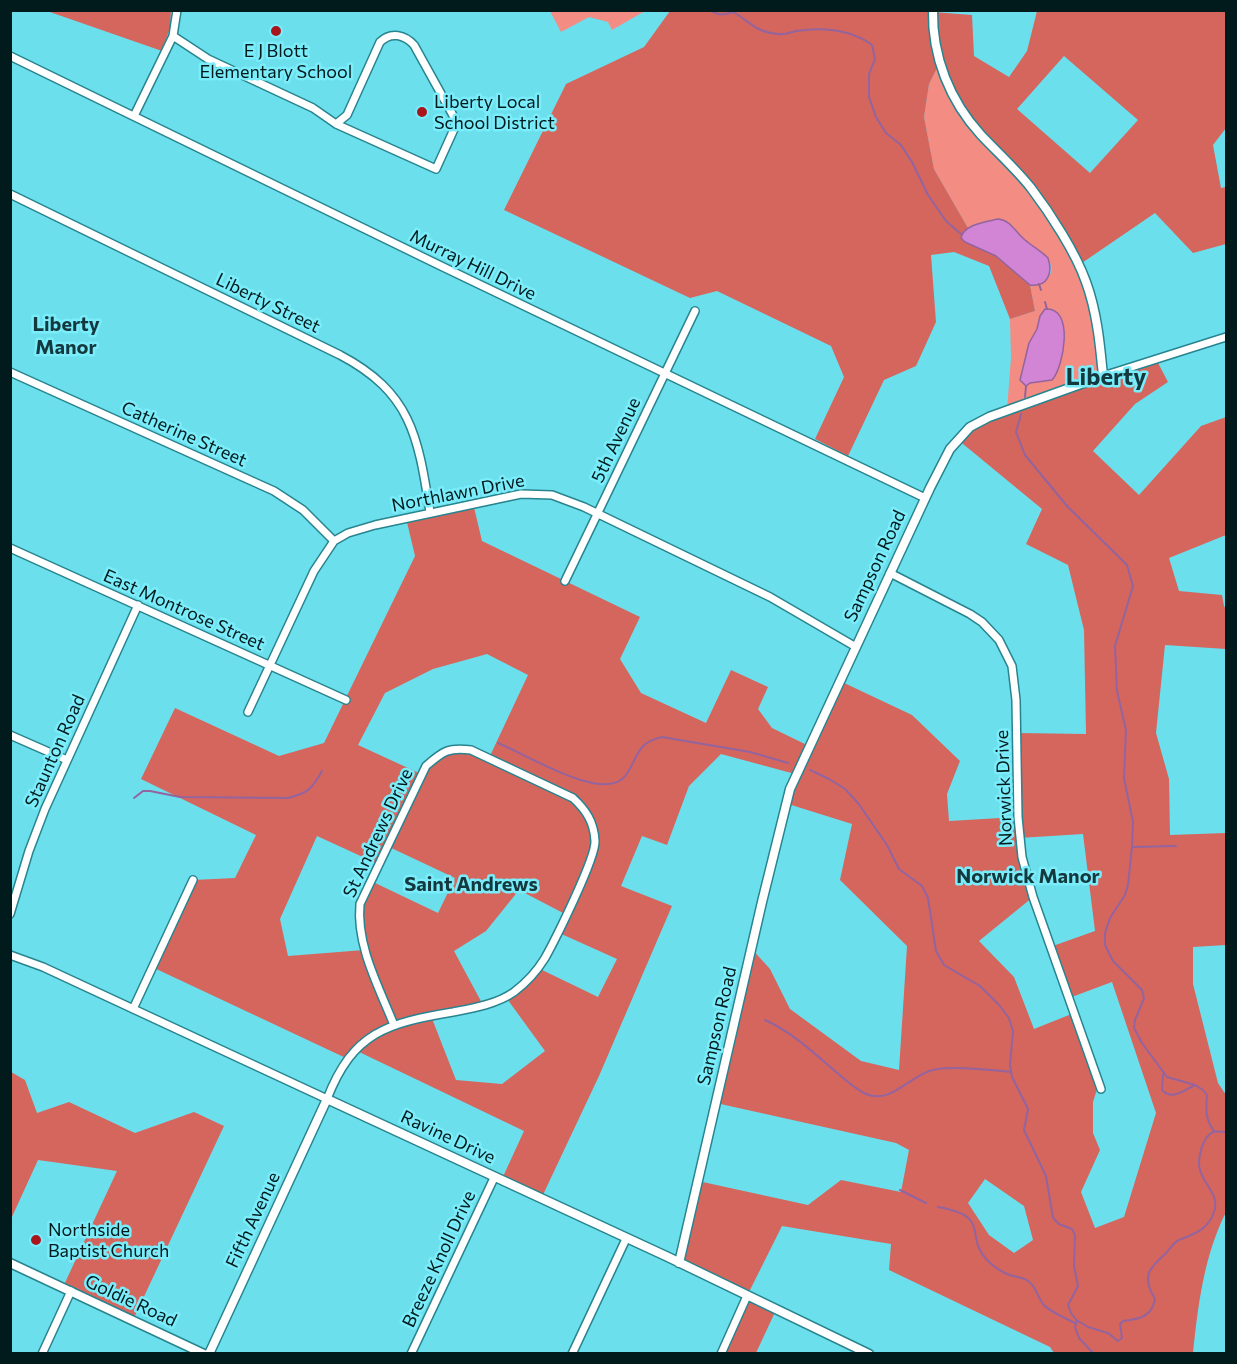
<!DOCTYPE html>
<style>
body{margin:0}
#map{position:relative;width:1237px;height:1364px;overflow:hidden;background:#6cdfed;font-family:Commissioner,sans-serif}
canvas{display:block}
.frame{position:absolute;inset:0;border:12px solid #011a1c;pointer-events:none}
</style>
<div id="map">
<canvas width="1237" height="1364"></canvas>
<div class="frame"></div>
</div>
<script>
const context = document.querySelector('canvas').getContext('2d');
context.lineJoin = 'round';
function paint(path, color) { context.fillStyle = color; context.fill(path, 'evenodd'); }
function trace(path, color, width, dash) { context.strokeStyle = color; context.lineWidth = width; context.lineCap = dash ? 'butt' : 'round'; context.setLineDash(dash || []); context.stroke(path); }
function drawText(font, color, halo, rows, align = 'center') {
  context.font = font + ' Commissioner,sans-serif'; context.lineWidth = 5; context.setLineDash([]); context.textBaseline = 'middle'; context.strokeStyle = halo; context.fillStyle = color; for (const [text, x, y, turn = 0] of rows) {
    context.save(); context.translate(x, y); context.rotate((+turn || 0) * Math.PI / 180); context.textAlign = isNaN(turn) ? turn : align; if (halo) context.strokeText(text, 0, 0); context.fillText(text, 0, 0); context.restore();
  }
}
paint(new Path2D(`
 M550,11h95l-33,19 -4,-8 -19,-5 -28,15z
 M939,63l92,125 55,94 19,92 -98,36 4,-52 -1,-39 25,-8 -5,-26c6,0 13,-1 17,-6 16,-17 -13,-31 -24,-40 -5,-4 -9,-10 -13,-15l-27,-2 -15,6 -34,-59 -10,-52 5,-33z`), '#f38c83');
paint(new Path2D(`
 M47,11h124l-1,17 -8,23z
 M670,11h260l7,57 -8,16 -5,33 10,52 34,59 -5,4 3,10 30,14 34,29 5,26 -25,8 -21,-53 -35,-14 -23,3 5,67 -20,44 -32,14 -36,76 -33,-17 29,-62 -13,-31 -114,-55 -27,7 -186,-88 62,-126 78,-37z
 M1037,11h189v117l-13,17 8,43 5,-1v57l-33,9 -38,-40 -76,52 -29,-48 -70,-84 -36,-57 -11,-64 39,3 2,41 35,21 18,-26zM1064,56l74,64 -48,53 -73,-64z
 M1156,359l12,23 -33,22 -42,47 46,44 62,-69 25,-9v85l-1,1 1,6v26l-57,23 10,33 43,4 2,11 2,3v40l-61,-4 -9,88 13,46 1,56 56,-2v112l-33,2v37l25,99 8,12v117c-22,44 -28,93 -33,141h-139l-4,-6 -161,-77 2,-26 -109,-18 -35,70 29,14 -20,43h-35l26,-57 -68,-33 19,-82 110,24 33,-25 60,12 8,-42 -13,-7 -180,-40 35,-155 19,21 20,40 71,52 38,9 8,-124 -67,-66 12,-56 -67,-21 10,-29 -74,-20 -32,32 -22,59 -25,-9 -21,50 51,20 -73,170 -58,123 -40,-18 23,-50 -169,-81 -7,9 -196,-92 41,-87 42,-2 21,-43 -115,-56 34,-71 104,48 45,-13 91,-187 -9,-38 67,-15 9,38 158,76 -20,42 21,34 65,30 25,-53 37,17 -10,22 14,19 37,18 31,-65 72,34 48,46 -13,33 2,27 68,-4v-84l69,1 -2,-104 -16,-65 -42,-21 16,-35 -85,-70 13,-12zM487,654l41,21 -39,83c-40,-11 -40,-15 -68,16l-63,-29 27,-52 48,-24zM1083,834l12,97 -45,16 19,51 43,-16 44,131 -32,104 -29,11 -14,-36 19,-42 -7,-17v-31l6,-19 -25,-70 -40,16 -20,-52 -35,-36 54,-44 -14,-59zM317,836l61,28 9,-18 68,32 -17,35 -67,-32 -13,40 6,29 -76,6 -8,-37zM519,890l46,24 -8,18 60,27 -19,38 -60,-29 -33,28 40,55 -43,33 -46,-4 -25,-64 52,-11 -29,-54 32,-20zM985,1179l39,27 9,34 -19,13 -25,-18 -21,-32z
 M11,1072l14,8 12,33 32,-11 66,31 59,-21 30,14 -91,194 -70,-33 54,-116 -79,-11 -27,59z`), '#d5665e');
const water = new Path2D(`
 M998,219c13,1 17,13 27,21 7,6 16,11 23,18 5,15 0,29 -18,27l-34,-29 -31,-14 -4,-4c3,-14 25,-16 37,-19z
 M1045,309c30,-3 19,58 7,71l-22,3 -4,3 -6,-6 9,-37 8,-14 3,-13z`);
paint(water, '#d284d5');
trace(water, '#93649e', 1.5);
trace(new Path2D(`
 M710,10c8,6 14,5 23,2 18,10 22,20 45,22 6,1 13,-2 18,-3 28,-4 54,-2 76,14l3,14 -6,15v23l7,20 10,16 15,12 11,17 16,33 18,26 15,13
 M1039,284l2,6
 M1045,302l2,7
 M1025,397l1,-11
 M1021,414l-5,18 9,23 42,51 60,59 6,21 -18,60 2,45 9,39 -2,48 9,44 -1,25 -4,38 -3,10 -15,23 -5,15v12l8,16 29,29 2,8 -9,22 -1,8 8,15 25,34 28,8 8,5 4,5c-1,15 -2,24 7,36
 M498,743c26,10 107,62 128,32 13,-19 10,-32 36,-38l88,15 38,11
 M810,770l19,9 16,10 13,14 29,42 12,24 23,17 6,12 8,53 8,14 36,21 19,19 10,13 4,13 -3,34 2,12 16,32 -4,21 22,46 7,42 6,6 13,5 3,6 -1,31 4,20 -10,19 3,8 6,8 -2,6 4,11 15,16
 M134,798l9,-7h7l30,6 108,1c20,-5 24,-9 34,-27
 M1132,847l44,-1
 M765,1020c27,12 49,33 71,52 9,7 19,17 30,22 25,11 44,-19 67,-24 17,-5 59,0 78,2
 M1163,1074l-1,16c10,11 22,0 33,-5
 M900,1190l26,13
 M938,1207c55,10 25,27 49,53 6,6 14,12 23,15 6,2 12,2 18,6 8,5 9,15 15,23 7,8 22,14 32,19
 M1078,1321l10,6 20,6 10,8 4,-3 -2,-14 3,-3c16,-2 29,-4 32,-22 -14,-23 -6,-30 11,-46 4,-4 8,-11 13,-13 15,-6 29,-10 35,-28 6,-17 -10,-27 -14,-42 -3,-10 2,-33 13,-38 4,-1 9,0 13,0`), '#93649e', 2);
const minor = new Path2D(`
 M173,36l35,23 105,49 23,16 100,45 19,-42v-8l-41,-74c-9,-10 -23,-14 -34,-3l-33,73 -11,9
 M10,56l431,210 484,232
 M134,116l39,-80 4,-26
 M10,194l330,161c72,38 78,82 90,157
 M10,372l264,119 29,19 31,31
 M1103,376l123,-39
 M10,548l336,152
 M890,573l80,41 12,8 17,18 13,26 4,34 2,117 4,40 11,40 68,192
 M565,581l130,-270
 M248,712l66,-141 20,-30 14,-8 27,-8 146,-31 31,1 32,12 186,90 86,50
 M10,735l57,25
 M10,914l19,-63 16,-42 93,-204
 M10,955l33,12 284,132c26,-67 60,-76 126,-87 21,-4 44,-8 61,-20 12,-9 23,-21 31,-34 10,-18 51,-100 50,-117 -1,-19 -9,-31 -22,-43l-102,-48c-22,-3 -28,1 -45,16l-66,138c-4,42 19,83 34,121
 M133,1009l60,-129
 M42,1354l29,-63
 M411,1354l83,-176
 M572,1354l54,-115
 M721,1354l26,-58`);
const tertiary = new Path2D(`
 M10,1263l194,91
 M679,1263l83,-361 28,-113 140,-301 20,-39 20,-22 19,-10 114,-41c-3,-32 -6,-64 -17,-94 -10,-29 -36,-69 -55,-94 -15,-19 -33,-35 -50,-53 -31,-34 -49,-78 -48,-125
 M209,1354l118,-255 341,158 201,97`);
trace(minor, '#28848e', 10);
trace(tertiary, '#28848e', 11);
trace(minor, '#fff', 7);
trace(tertiary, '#fff', 8);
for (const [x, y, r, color] of [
 [276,31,6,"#a9151d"],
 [422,112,6,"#a9151d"],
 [36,1240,6,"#a9151d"]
]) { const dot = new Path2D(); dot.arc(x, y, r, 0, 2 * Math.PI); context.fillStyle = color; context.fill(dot); trace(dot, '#7aecfa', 2); }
drawText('18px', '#011a1c', '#7aecfa', [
 ["E J Blott",276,51,"center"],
 ["Elementary School",276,72,"center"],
 ["Liberty Local",434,102],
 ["School District",434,123],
 ["Northside",48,1230],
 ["Baptist Church",48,1251]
], 'left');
drawText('18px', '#011a1c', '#7aecfa', [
 ["Murray Hill Drive",473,265,26],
 ["Liberty Street",268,303,26],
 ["Catherine Street",184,434,24],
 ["5th Avenue",616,440,-65],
 ["Northlawn Drive",458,493,-11],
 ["Sampson Road",875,566,-65],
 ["East Montrose Street",184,610,24],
 ["Staunton Road",55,751,-66],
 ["Norwick Drive",1004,788,-92],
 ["St Andrews Drive",378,833,-65],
 ["Sampson Road",717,1026,-77],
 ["Ravine Drive",448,1137,25],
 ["Fifth Avenue",253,1220,-65],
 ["Breeze Knoll Drive",439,1259,-65],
 ["Goldie Road",131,1301,25]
]);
drawText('bold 20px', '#13383d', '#7aecfa', [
 ["Liberty",66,324],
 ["Manor",66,347],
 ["Norwick Manor",1028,876],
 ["Saint Andrews",471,884]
]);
drawText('bold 24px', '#13383d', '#7aecfa', [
 ["Liberty",1106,377]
]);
</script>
